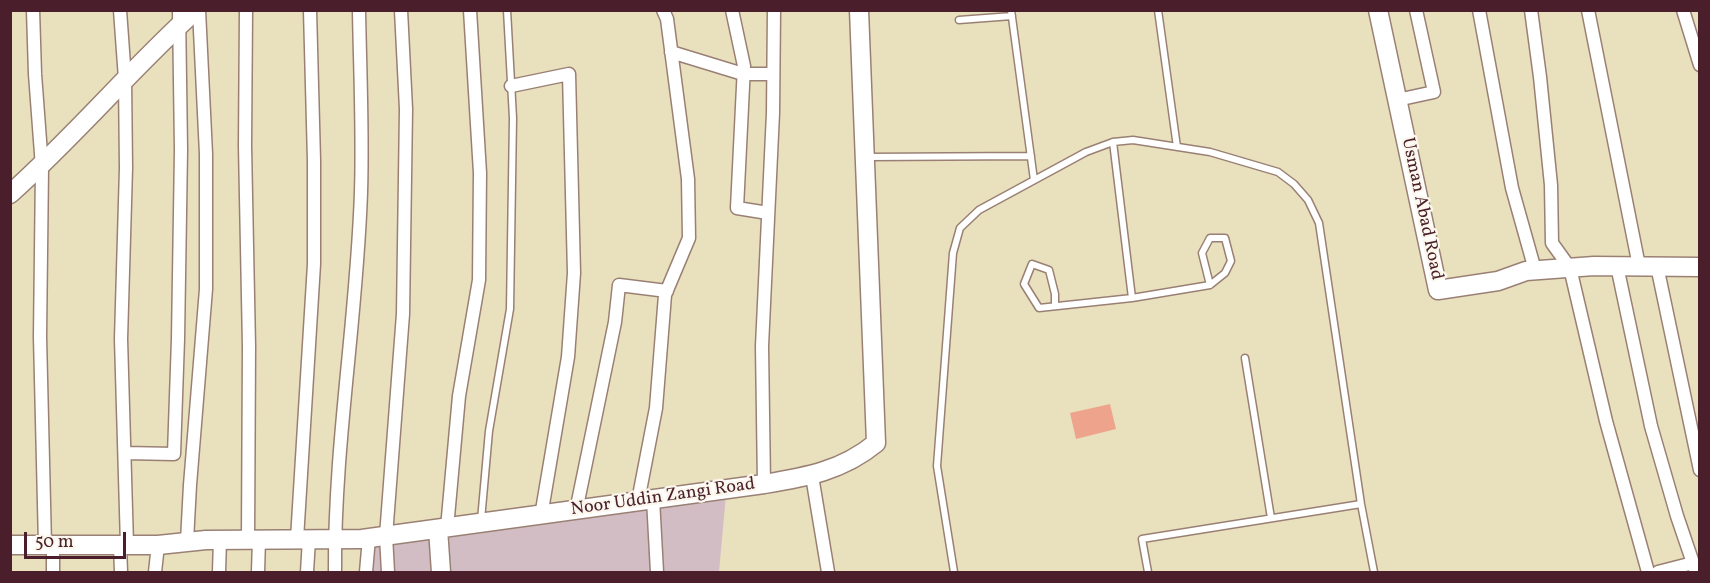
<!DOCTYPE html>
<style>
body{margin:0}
#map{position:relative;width:1710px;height:583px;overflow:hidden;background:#e9e1be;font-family:Vollkorn,serif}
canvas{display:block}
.frame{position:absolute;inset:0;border:12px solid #4a1f2b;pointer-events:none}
.scale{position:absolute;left:24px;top:532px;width:102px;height:27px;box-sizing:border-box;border:3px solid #4a1f2b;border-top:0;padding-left:8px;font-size:18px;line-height:21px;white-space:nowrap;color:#4a1f2b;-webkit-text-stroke:4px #fbf7ec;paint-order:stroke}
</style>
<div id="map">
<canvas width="1710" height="583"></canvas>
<div class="frame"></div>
<div class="scale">50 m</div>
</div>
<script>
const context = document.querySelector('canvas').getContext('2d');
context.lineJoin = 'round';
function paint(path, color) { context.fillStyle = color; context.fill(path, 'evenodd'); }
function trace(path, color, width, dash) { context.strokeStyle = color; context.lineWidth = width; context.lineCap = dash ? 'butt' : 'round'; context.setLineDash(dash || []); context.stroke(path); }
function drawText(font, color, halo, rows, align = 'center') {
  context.font = font + ' Vollkorn,serif'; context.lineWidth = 4.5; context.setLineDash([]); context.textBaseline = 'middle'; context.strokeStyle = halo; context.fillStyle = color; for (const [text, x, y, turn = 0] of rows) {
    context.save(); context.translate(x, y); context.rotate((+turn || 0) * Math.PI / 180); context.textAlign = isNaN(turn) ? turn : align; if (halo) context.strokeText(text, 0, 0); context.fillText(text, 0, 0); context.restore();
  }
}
paint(new Path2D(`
 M726,495l-7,77h-346l-1,-29z`), '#d2bdc5');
paint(new Path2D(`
 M1110,404l6,25 -40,10 -6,-26z`), '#eea38c');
const lane = new Path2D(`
 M1011,10l23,170
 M1158,10l19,137
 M959,20l53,-4
 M1113,142l19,156 78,-13 15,-12 6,-12 -6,-23h-15l-8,15 8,32
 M867,157l164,-1
 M1055,306v-12l-6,-24 -17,-6 -8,20 15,24 93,-10
 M1245,358l26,160
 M481,520l8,-89 21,-122 3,-191 -6,-108
 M954,572l-17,-106 16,-213 7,-25 19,-18 107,-58 27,-10 20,-2 77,12 68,20 16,12 14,16 11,23 42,281 13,68
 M1148,572l-6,-33 219,-35`);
const street = new Path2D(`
 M33,10l2,64 7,93 -2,170 5,208
 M120,10l5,69 1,89 -5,171 6,206
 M246,10l-1,136 4,201 -1,192
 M732,10l12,56 -7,142 31,5
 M1479,10l33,178 23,82
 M1531,10l9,67 11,108 1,58 18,25 36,153 42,151
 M1588,10l51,256
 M1683,10l17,55
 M671,52l72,22h30
 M511,86l58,-12 5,199 -6,84 -27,159
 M1397,100l37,-8 -18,-82
 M1617,266l34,160 26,90 16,47
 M1657,266l43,204
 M125,453l49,1 4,-115 3,-189 -2,-140
 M812,476l16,96
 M764,484l-2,-138 11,-233 1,-103
 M653,499l4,73
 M638,501l18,-93 9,-113 24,-57 -1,-59 -21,-160 -4,-9
 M576,511l39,-189 4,-37 48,6
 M447,528l12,-132 20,-116 1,-107 -10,-163
 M297,539l17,-275v-103l-4,-151
 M187,541l3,-56 16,-196v-135l-7,-144
 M120,545l1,27
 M53,572v-27
 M155,572l3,-27
 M219,572l1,-33
 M258,572l1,-33
 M307,572l2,-33
 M335,572c-1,-127 22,-253 26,-380 2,-60 -1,-121 -2,-182
 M366,572l3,-34
 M388,572l-2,-36 17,-222 3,-205 -5,-99
 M1658,572l35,-9 3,9`);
const secondary = new Path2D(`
 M1378,10l60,280 60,-9 28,-10 68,-5 106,1
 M10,194c65,-58 121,-125 186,-184
 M438,529l3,43
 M10,545h148l48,-5 156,-1 402,-55c42,-7 78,-13 112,-41l-17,-433`);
trace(lane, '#9a8074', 9);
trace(street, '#9a8074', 15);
trace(secondary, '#9a8074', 21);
trace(lane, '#fff', 6);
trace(street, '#fff', 12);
trace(secondary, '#fff', 18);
drawText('18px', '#4a1f2b', '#fbf7ec', [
 ["Usman Abad Road",1421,209,78],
 ["Noor Uddin Zangi Road",663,498,-8]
]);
</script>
